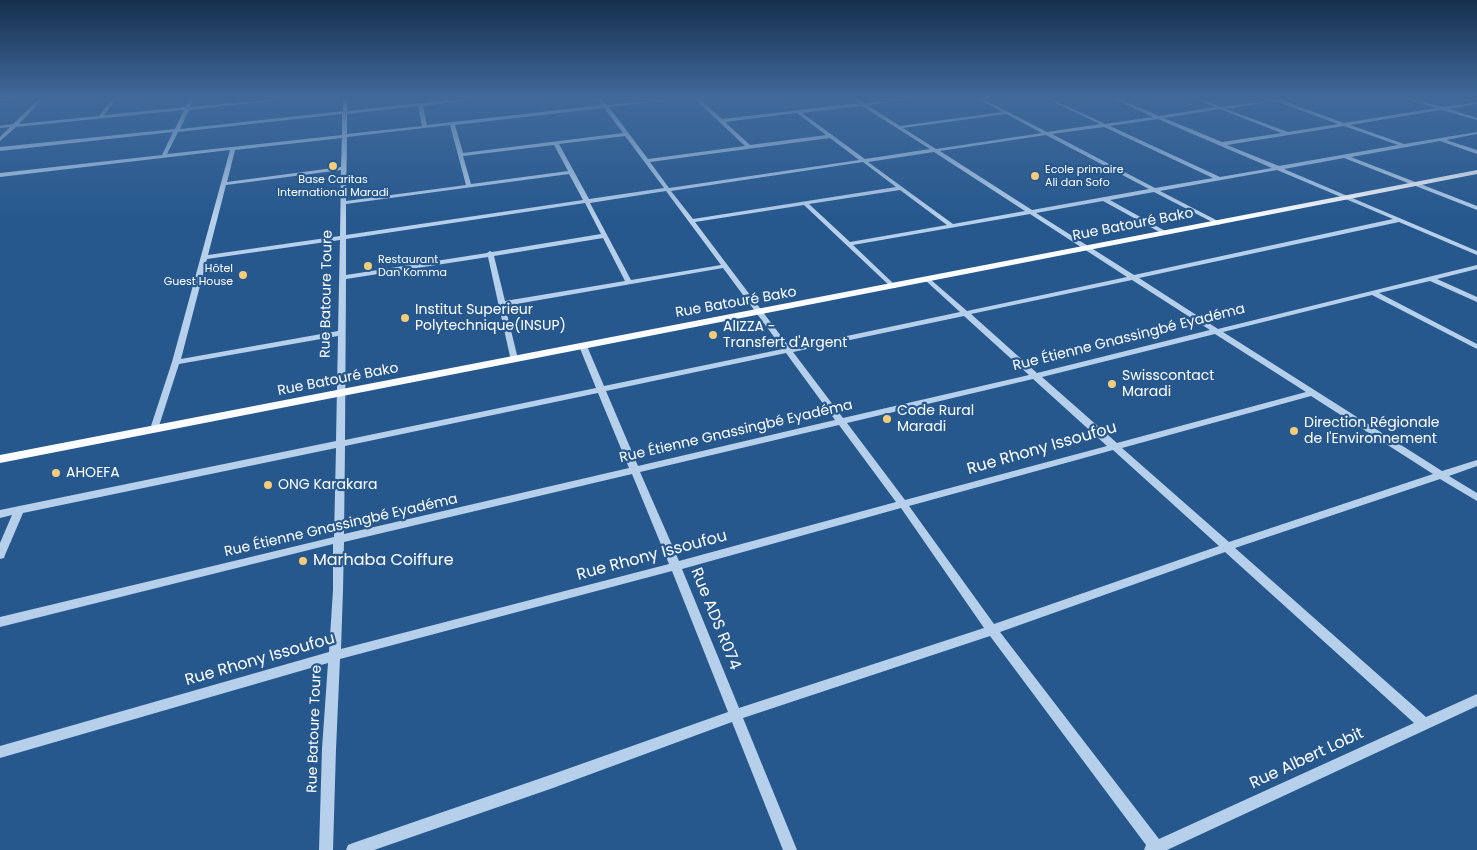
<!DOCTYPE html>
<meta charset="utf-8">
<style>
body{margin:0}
canvas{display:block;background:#26588e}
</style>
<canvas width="1477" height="850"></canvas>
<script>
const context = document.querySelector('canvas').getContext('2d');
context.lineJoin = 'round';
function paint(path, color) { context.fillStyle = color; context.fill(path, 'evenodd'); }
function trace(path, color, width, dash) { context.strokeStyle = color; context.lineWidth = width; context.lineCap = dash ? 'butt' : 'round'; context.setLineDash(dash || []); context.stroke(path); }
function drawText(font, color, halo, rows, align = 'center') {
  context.font = font + ' Poppins,sans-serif'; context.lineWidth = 4.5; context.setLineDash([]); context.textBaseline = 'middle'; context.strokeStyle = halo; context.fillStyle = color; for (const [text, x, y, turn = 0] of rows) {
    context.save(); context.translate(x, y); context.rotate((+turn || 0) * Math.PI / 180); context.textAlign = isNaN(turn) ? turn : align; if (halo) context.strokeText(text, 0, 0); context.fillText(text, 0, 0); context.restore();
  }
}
paint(new Path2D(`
 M0,99h19l-19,2z
 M39,99h4l-24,25 80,-8 13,-17h4l-12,16 82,-8 4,-8h4l-4,8 86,-8h11l-98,11 -9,19 163,-18v-12h4v12l73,-8 45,-4h11l-53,7 4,19 175,-20 -4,-6h4l5,6 65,-6 -2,1 -61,7 39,52 97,-13 -50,-47h4l23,20 137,-16 -6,-4h4l7,4 44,-4 -2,1 -39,5 33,21 102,-14 -24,-13h5l64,33 53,-8 -53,-25h5l53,25 48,-7 -39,-18h5l40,17 56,-9 -20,-8h5l21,8 63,-8 -3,1 63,23 92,-15 -27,-8v-1h5l29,8 34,-5v2l-28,5 28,9v2l-35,-10 -92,15 54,19 73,-12v2l-31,6 31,10v4l-37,-13 -89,16 126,49v4l-133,-52 -60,11 193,82v4l-78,-33 -260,56 79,51 259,-64v4l-40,10 40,18v5l-47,-21 -51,12 98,51v5l-105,-54 -149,37 219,139 35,-11v6l-28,10 28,17v8l-37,-22 -205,69 191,169 51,-23v12l-310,144h-23l2,-5 -156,-209 -247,82 54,132h-14l-51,-128 -179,66 -179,62h-28l2,-5 5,-2 200,-69 175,-62 -56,-141 -332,88 -4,90 -3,101h-14l3,-101 6,-86 -328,95v-12l329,-94 4,-62v-46l-333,83v-10l334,-80 2,-89 -313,65 -18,42 -1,3 -4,1v-16l12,-28 -12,3v-8l336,-69 2,-105 -159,28 -21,65 -4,3 -3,-1 -1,-2 22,-67 58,-212 -230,27v-4l162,-18 11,-23 -173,19v-4l175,-18 9,-19 -168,17 -16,14v-4l10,-10 -10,1v-2l13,-2zM1275,101l63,23 -50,8 -62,-23zM418,106l4,20 -75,8v-20zM862,106l68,43 -65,10 -63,-46zM604,108l19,25 -160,20 -8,-28zM1220,109l61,24 -59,9 -58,-24zM797,113l29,22 -76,10 -25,-23zM342,114v21l-175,19 11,-22zM1006,114l36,19 -106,16 -33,-21zM1158,119l114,49 -52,9 -110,-51zM450,125l16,60 -120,16 1,-64zM1344,126l54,19 -119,21 -52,-21zM1104,127l109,51 -58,10 -103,-54zM1046,135l103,54 -117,21 -92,-59zM625,136l39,52 -75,11 -30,-55zM342,138l-1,29 -114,15 8,-32zM830,138l29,22 -190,28 -19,-26zM554,145l14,26 -97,13 -8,-28zM934,152l91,59 -72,13 -85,-62zM863,162l33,25 -203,32 -22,-28zM341,170l-1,66 -132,19 18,-70zM1277,170l116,49 -259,56 -98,-62 67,-12 62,34 2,-1v-2l-57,-32 44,-8 64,33 2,-1v-2l-60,-31zM569,174l14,26 -237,35v-31zM900,190l47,35 -97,17 -41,-38zM666,191l55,74 -90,15 -41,-77zM585,203l16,31 -109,18 -2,-1 -3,2 -141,22v-36zM804,205l88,83h4v-2l-43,-41 177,-31 97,63 -160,34 -37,-32h-4v2l34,31 -170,36 -95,-126zM603,238l22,43 -120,20 -11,-45zM340,240l-2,91 -157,28 26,-100zM488,257l23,104h6l1,-2 -13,-53 218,-38 60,81 -179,37 -17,-40 -4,-2 -4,2 17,42 -251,52 1,-161zM1132,280l78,50 -173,43 -66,-59zM964,316l65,59 -186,43 -50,-66zM1215,334l91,58 -189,51 -75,-66zM786,353l49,67 -197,46 -32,-75zM1033,379l74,67 -202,54 -58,-77zM598,393l31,75 -285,66 1,-88zM1311,396l122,78 -204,68 -107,-94zM839,425l57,77 -217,59 -39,-89zM1113,450l106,96 -225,78 -85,-118zM632,474l37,90 -328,85 2,-59 1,-48zM901,508l83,120 -245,80 -57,-139zM1225,552l189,171 -255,116 -159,-207z`), '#b6d0eb');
paint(new Path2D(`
 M1477,170v4l-1477,289v-8z`), '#fafcff');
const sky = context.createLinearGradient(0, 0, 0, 218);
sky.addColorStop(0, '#15304e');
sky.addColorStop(0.45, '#416a9b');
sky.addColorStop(1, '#416a9b00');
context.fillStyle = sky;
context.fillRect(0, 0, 1477, 218);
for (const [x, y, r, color] of [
 [333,166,5,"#f4cc7a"],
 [1035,176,5,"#f4cc7a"],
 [368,266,5,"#f4cc7a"],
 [243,275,5,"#f4cc7a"],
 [405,318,5,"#f4cc7a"],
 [713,335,5,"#f4cc7a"],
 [1112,384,5,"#f4cc7a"],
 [887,419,5,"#f4cc7a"],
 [1294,431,5,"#f4cc7a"],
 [56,473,5,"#f4cc7a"],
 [268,485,5,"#f4cc7a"],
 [303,561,5,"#f4cc7a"]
]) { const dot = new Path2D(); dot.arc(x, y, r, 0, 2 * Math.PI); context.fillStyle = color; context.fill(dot); trace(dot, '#26588e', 2); }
drawText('11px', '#fff', '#26588e', [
 ["Ecole primaire",1045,170],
 ["Ali dan Sofo",1045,183],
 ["Base Caritas",333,180,"center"],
 ["International Maradi",333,193,"center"],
 ["Restaurant",378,260],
 ["Dan Komma",378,273],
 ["Hôtel",233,269,"right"],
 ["Guest House",233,282,"right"]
], 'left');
drawText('14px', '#fff', '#26588e', [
 ["Rue Batouré Bako",1133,225,-11],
 ["Rue Batoure Toure",327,294,-89],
 ["Rue Batouré Bako",736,303,-10],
 ["Rue Étienne Gnassingbé Eyadéma",1129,338,-14],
 ["Rue Batouré Bako",338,380,-11],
 ["Rue Étienne Gnassingbé Eyadéma",736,432,-13],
 ["Rue Étienne Gnassingbé Eyadéma",341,526,-13],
 ["Rue Batoure Toure",315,729,-88]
]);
drawText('14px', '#fff', '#26588e', [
 ["Institut Superieur",415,310],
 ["Polytechnique(INSUP)",415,326],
 ["AlIZZA -",723,327],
 ["Transfert d'Argent",723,343],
 ["Swisscontact",1122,376],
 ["Maradi",1122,392],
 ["Code Rural",897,411],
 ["Maradi",897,427],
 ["Direction Régionale",1304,423],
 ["de l'Environnement",1304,439],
 ["AHOEFA",66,473],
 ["ONG Karakara",278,485]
], 'left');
drawText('16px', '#fff', '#26588e', [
 ["Rue Rhony Issoufou",1042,449,-16],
 ["Rue Rhony Issoufou",652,556,-15],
 ["Rue ADS R074",715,619,68],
 ["Rue Rhony Issoufou",260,660,-16],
 ["Rue Albert Lobit",1307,759,-25]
]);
drawText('16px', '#fff', '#26588e', [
 ["Marhaba Coiffure",313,561]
], 'left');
</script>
